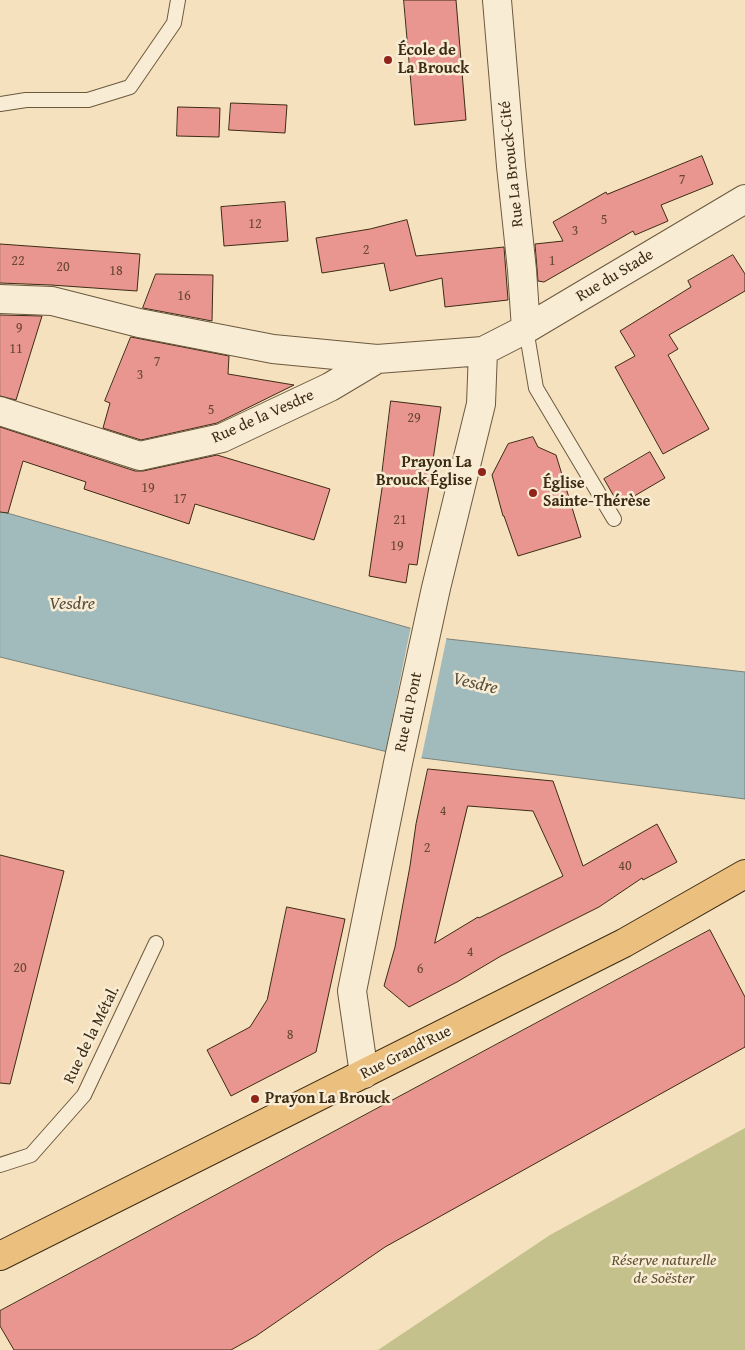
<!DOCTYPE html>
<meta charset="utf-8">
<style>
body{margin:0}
canvas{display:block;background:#f6e1be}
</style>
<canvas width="745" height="1350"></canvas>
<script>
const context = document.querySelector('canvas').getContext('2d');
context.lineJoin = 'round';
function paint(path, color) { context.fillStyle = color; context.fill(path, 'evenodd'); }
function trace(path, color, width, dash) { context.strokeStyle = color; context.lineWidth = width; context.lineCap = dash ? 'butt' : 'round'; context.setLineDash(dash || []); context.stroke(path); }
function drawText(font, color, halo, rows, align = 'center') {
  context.font = font + ' "Gentium Book Plus",serif'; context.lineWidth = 5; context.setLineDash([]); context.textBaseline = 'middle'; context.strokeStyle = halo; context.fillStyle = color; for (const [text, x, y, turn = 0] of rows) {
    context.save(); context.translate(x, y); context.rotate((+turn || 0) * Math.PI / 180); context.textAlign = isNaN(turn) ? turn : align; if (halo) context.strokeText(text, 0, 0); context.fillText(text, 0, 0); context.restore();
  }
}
paint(new Path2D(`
 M745,1128v222h-367l172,-115z`), '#c4c18c');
const water = new Path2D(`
 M0,511l448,128 297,33v127l-345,-44 -400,-98z`);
paint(water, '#a1bbbc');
trace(water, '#798279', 1);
paint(new Path2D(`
 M411,626l36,10 -26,124 -36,-6z`), '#f6e1be');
const building = new Path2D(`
 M404,0h52l10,120 -51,5z
 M231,103l56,2 -2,28 -56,-3z
 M178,107l42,1 -1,29 -42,-1z
 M702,156l11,28 -52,21 7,16 -33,14 -2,-4 -89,51 -6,-1 -3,-37 28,-3 -10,-19 53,-30 1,2z
 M285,202l3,39 -64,5 -3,-39z
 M407,220l9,36 88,-9 4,53 -63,7 -3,-29 -52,13 -6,-28 -62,10 -6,-35 54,-9z
 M0,244l140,10 -3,37 -86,-6 -51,-2z
 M733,255l12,19v17l-76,44 9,14 -10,6 41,74 -46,25 -48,-87 20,-11 -15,-25 71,-44 -3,-6z
 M156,274l57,1 -1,46 -69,-13z
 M0,315l42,1 -26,84 -16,-4z
 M131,337l98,19 -1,18 66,11 -77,38 -76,17 -38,-12 7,-25 -5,-2z
 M391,401l50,6 -24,158 -8,-1 -3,19 -37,-7 15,-101h-2z
 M0,427l135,44h8l74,-16 113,34 -16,51 -119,-36 -6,20 -105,-35 2,-7 -63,-21 -15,52 -8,-1z
 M533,437l5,10 18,8 25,82 -63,19 -14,-40h-1l-11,-41 16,-31z
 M650,452l15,26 -46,27 -15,-26z
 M428,769l125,12 30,85 74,-42 20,38 -34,18 -1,-2 -43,29 -98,49 -44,26 -48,25 -25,-21 11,-39 15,-81 6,-42zM468,806l65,5 30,65 -84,42 -1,-1 -43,26z
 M0,855l64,16 -54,213 -10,-1z
 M287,907l58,12 -29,133 -85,44 -24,-46 43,-23 17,-27z
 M710,930l35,67v50l-360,200 -129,89 -25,14h-217l-14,-24v-15z`);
paint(building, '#e8968f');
trace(building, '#3d2c14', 1);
const lane = new Path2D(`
 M0,104l26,-4h62l42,-13 44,-64 4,-23
 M526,329l10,59 78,131
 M0,1165l31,-10 53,-60 72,-152`);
const street = new Path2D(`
 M497,0l14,166 11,104 4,59
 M0,299l52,2 87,22 134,26 104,10 106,-8 43,-22 219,-130
 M0,411l140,45 82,-18 108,-51 47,-28
 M364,1074l-12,-83 46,-228 38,-175 45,-184 2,-53`);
const primary = new Path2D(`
 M0,1256l624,-313 121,-69`);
trace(lane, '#6b593e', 16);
trace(street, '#6b593e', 30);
trace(primary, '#3d2c14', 30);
trace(lane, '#f9ecd5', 14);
trace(street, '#f9ecd5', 28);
trace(primary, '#ebc07f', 28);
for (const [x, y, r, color] of [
 [388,60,5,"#8f2418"],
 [482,472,5,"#8f2418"],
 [533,493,5,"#8f2418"],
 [255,1099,5,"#8f2418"]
]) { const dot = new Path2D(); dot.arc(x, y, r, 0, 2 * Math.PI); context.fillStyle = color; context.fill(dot); trace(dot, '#f9ecd5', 2); }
drawText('14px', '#684633', null, [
 ["7",682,180],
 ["5",604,220],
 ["12",255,224],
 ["3",575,231],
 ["2",366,250],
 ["22",18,261],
 ["1",552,261],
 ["20",63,267],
 ["18",116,271],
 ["16",184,296],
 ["9",19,328],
 ["11",16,349],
 ["7",157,362],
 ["3",140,375],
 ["5",211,410],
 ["29",414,418],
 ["19",148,488],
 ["17",180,499],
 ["21",400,520],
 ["19",397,546],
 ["4",443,811],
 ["2",427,848],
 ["40",625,866],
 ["4",470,952],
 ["20",20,968],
 ["6",420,969],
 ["8",290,1035]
]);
drawText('bold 16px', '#3d2c14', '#f9ecd5', [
 ["École de",398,51],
 ["La Brouck",398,69],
 ["Prayon La",472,463,"right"],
 ["Brouck Église",472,481,"right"],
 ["Église",543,484],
 ["Sainte-Thérèse",543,502],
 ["Prayon La Brouck",265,1099]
], 'left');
drawText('16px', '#3d2c14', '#f9ecd5', [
 ["Rue La Brouck-Cité",512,164,-96],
 ["Rue du Stade",615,276,-31],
 ["Rue de la Vesdre",263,417,-24],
 ["Rue du Pont",409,712,-78],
 ["Rue de la Métal.",92,1035,-64],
 ["Rue Grand'Rue",406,1053,-27]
]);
drawText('italic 16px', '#5f5132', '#f9ecd5', [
 ["Réserve naturelle",664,1261],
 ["de Soëster",664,1279]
]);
drawText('italic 18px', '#56503e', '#f9ecd5', [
 ["Vesdre",72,604],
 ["Vesdre",475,684,13]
]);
</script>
